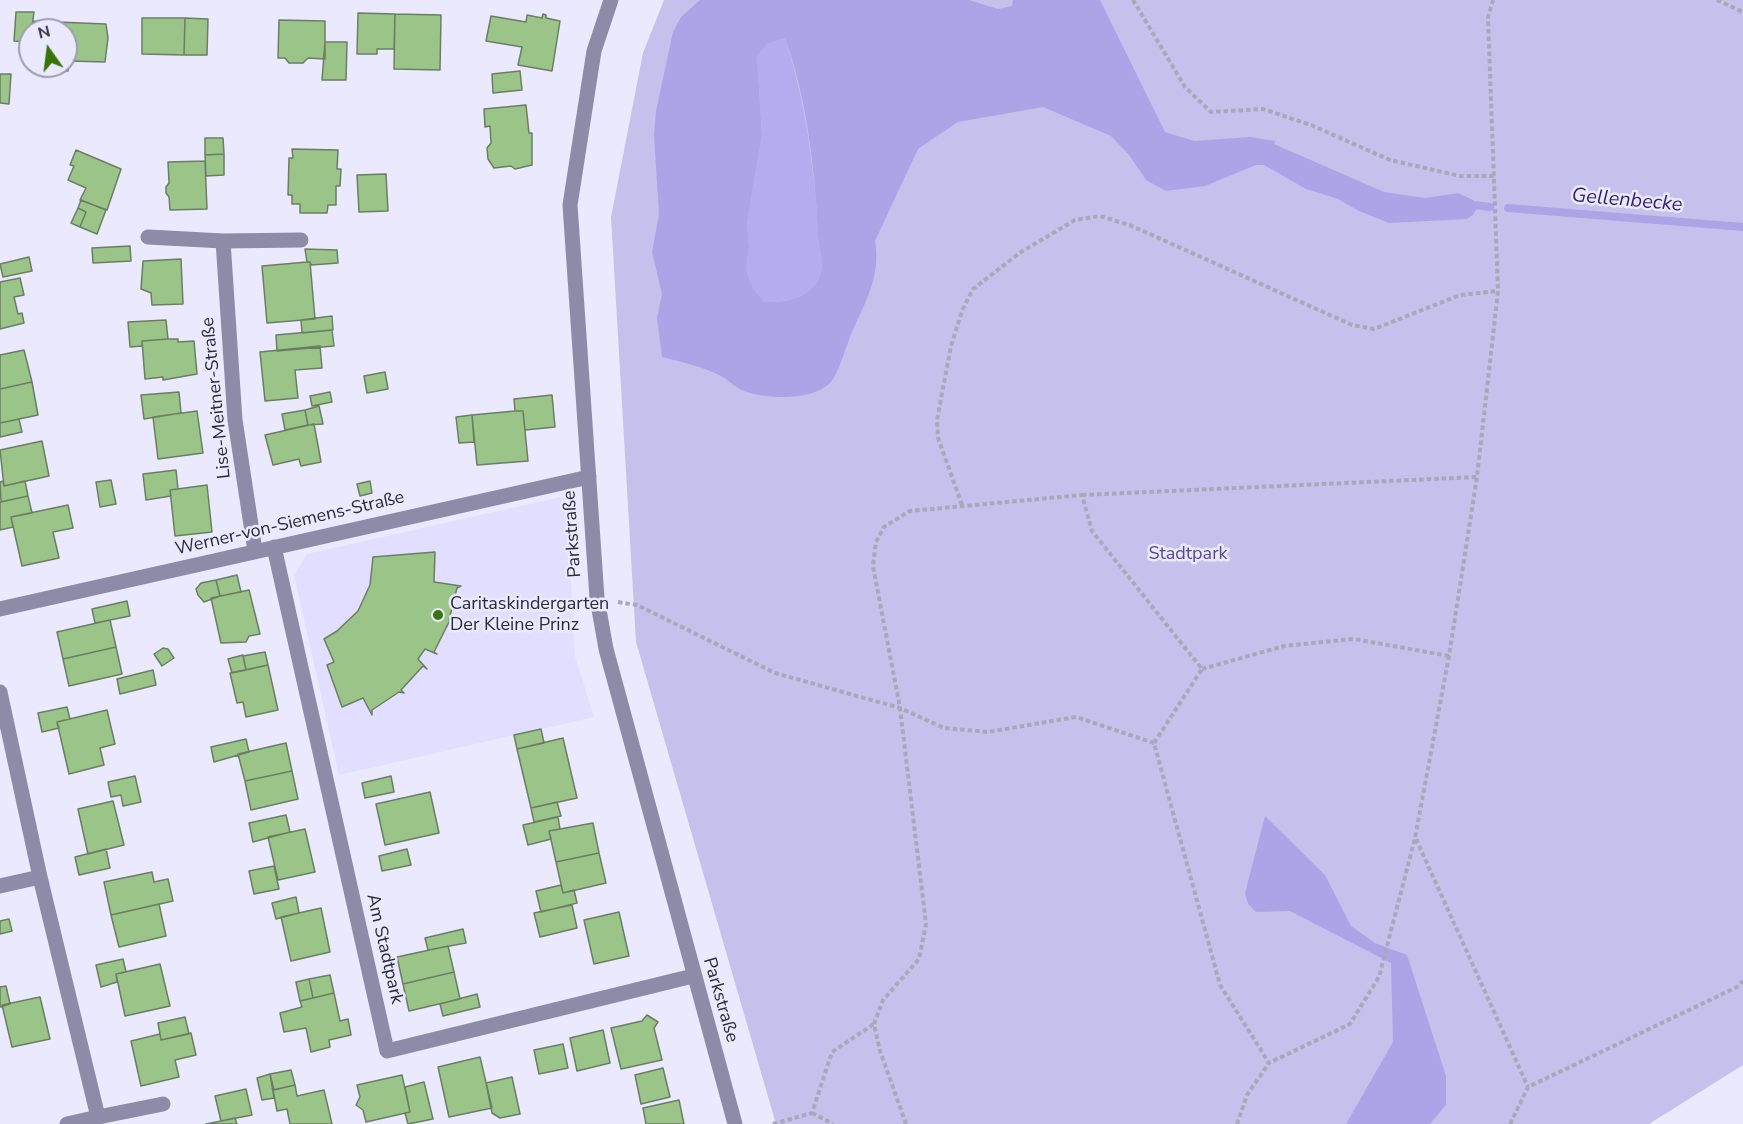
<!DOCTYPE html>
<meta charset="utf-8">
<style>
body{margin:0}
#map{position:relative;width:1743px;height:1124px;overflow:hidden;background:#ebe9fe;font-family:"Nunito Sans",sans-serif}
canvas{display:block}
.north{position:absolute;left:18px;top:18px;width:60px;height:60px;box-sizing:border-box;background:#ebe9fe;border:2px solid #9e9dae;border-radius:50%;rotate:346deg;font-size:16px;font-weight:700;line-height:24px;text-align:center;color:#2b2a37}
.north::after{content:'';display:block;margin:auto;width:21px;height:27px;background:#37740a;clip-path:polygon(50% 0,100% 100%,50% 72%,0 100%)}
</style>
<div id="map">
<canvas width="1743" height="1124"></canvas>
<div class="north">N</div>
</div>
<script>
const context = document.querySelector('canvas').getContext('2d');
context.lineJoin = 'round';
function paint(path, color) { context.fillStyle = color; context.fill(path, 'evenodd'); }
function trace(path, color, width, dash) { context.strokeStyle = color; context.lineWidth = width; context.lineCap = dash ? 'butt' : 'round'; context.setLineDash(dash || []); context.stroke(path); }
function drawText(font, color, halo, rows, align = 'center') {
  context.font = font + ' "Nunito Sans",sans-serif'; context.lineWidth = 5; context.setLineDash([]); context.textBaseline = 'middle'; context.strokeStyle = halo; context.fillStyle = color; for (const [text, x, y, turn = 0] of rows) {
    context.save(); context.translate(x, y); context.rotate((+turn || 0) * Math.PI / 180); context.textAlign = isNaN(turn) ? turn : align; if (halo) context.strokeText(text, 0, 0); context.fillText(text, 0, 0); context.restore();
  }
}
paint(new Path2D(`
 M566,496l9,160 19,61 -255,58 -45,-200 13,-21z`), '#e1deff');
paint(new Path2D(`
 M664,0h1079v1065l-94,59h-873l-140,-482 -25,-425 32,-164z`), '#c5c1ec');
paint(new Path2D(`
 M785,38c20,62 29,127 33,192 1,12 5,29 3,41 -5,26 -34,32 -56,31l-12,-13 -7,-20 3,-22 -2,-25 15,-87 -5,-80 10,-11z`), '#b5acef');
paint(new Path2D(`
 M700,0h269l29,9 14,-3 1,-6h87l65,132 29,9 56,-4 25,4 -1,3 110,48 41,6 33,-5 15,7 4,8 -4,7 -6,4 -78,4 -30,-12 -21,-12 -32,-10 -42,-24h-8l-51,21 -39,5 -20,-11 -17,-25 -18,-19 -68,-29 -85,15 -40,27 -43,92c6,34 -9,60 -23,91 -5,12 -13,39 -19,47 -14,23 -70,21 -91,11 -7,-3 -13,-9 -19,-13 -19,-10 -41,-15 -61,-20l-5,-39 5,-24 -10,-42 7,-38 -5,-79 2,-24 17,-79 8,-15zM785,38c22,60 30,133 33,196 1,11 5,26 3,37 -5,26 -34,32 -56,31l-12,-13 -7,-20 3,-22 -2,-25 15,-87 -5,-79 10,-12z
 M1265,816l60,59 26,51 24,17 32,12 39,121v29l-16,19h-84l47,-82 -2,-79 -101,-52 -34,1 -8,-8 -3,-11z`), '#ada4e7');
trace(new Path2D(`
 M1465,204l25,3
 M1508,208l235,19`), '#ada4e7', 8);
const building = new Path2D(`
 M16,12h18l-4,30 -16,-1z
 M358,13l37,1 -1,35h-17v5h-20z
 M395,14l46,1 -1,55 -46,-1z
 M543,14l3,1v3l14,3 -8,50 -34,-6 4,-18 -36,-6 5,-25 35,6 1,-7 15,3z
 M142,18h43l-1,37 -42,-1z
 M185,18l23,1 -1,36h-23z
 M279,20l46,1v38l-17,-1 -5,5h-14l-4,-5h-7z
 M33,21l73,3 2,14 -3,24 -36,-1 -1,10h-24l1,-5h21v-36h-34z
 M325,42h22l-1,38h-24z
 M520,71l2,19 -29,3 -1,-19z
 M0,74h11l-2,30 -9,-1z
 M526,105l3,28h3v32l-17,4 -4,-3 -17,2 -6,-9 -1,-11 4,-5 -1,-17 -5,1 -1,-18z
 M205,138h18l1,16 -19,1z
 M292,149l46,1 -1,19h4l-1,17h-4v19h-8l-1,8h-27v-9h-8v-9h-4l1,-37h4z
 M76,150l45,19 -14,41 -27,-10 6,-12 -18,-8 6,-14 -4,-1z
 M224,154v21l-18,1 -1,-21z
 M205,161l2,48 -37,1 -1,-13 -3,-4v-6l3,-4 -1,-21z
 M386,174l2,37 -29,1 -2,-37z
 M81,200l25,10 -9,24 -17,-7 6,-15 -8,-4z
 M78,208l8,4 -6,15 -9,-4z
 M130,246l1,15 -38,2 -1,-15z
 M305,249l32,1 1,13 -27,2 -1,-3h-3z
 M29,257l3,14 -29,6 -3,-13z
 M181,259l2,45 -31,1 -1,-12 -10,-4 2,-28z
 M307,262h3l5,57 -48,4 -5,-57z
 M20,278l4,17 -10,2 4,17 4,-1 2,10 -24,6v-47z
 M332,316l1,14 -31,3 -1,-13z
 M166,320l2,19 -26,2v5l-12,1 -2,-25z
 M332,330l2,16 -57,5 -1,-16z
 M168,339h10v3l16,-1 3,33 -34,6v-3l-18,2 -3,-38z
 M320,346l2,22 -27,2 3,28 -33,3 -5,-49z
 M24,350l8,32 -32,7v-34z
 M385,372l3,17 -21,4 -3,-17z
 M32,382l6,33 -38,8v-34z
 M179,392l2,21 -37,6 -3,-24z
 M330,392l2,10 -20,4 -2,-10z
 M552,395l3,32 -30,3 -2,-19h-8l-1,-12z
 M319,406l4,18 -15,1 -3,-15z
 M305,410l3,15 -23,5 -3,-16z
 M197,411l6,42 -45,6 -5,-42z
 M515,411h8l5,50 -51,4 -5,-50z
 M472,415l2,27 -15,1 -3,-26z
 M19,419l3,13 -22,5v-14z
 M314,424l7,38 -20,4 -2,-7 -26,6 -8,-30z
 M42,441l7,35 -45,10 -4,-36z
 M176,470l2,19 -8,1 1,6 -25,4 -3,-26z
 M111,480l5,24 -16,3 -4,-25z
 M3,481l1,5 21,-5 3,15 -27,6 -1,-20z
 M370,481l2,12 -12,3 -3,-12z
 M207,485l5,47 -37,4 -5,-46z
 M28,496l4,17 -21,4 2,10 -13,3v-28z
 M68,505l5,23 -20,4 6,26 -37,8 -11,-49z
 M435,552l-1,30 27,4 -4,2 -8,32 4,1 -4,1 -15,30 3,2 -12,-5 -7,10 9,10 -4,-3 -22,24 3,3 -5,-1 -27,18v5l-9,-17 -21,9 -15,-42 7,-3 -10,-23 13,-8 21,-20 12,-26 3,-28z
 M237,575l4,17 -21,4 -4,-16z
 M216,580l4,16 -16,6 -6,-7 -2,-6 5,-6z
 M249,590l11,44 -11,2 -3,6 -25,1 -10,-45z
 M127,601l3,15 -35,7 -3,-14z
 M110,620l6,27 -53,12 -6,-27z
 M116,647l6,27 -53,12 -6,-27z
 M163,648l5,1 6,9 -12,8 -8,-12z
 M265,652l3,13 -22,5 -3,-14z
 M243,655l3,15 -14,3 -4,-14z
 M268,665l10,45 -32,7 -3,-15 -6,1 -7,-30z
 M153,670l3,15 -36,9 -3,-15z
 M67,707l3,12 -13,3 2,6 -17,4 -4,-19z
 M107,710l8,34 -15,4 4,17 -35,9 -12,-52z
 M541,729l3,14 -27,6 -3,-14z
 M563,738l14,60 -46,10 -14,-59z
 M246,739l3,13 -35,10 -3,-15z
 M286,743l6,28 -47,10 -7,-27z
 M292,771l6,28 -47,11 -6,-29z
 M135,776l6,26 -18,4 -2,-11 -10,2 -3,-15z
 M391,776l3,16 -29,6 -3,-15z
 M430,792l9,41 -54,12 -9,-41z
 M113,801l11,44 -36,9 -10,-45z
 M557,802l4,14 -27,6 -3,-14z
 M286,815l4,17 -37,10 -4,-19z
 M558,817l2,12 -11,2 2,8 -23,6 -5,-20z
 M593,823l6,30 -43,9 -7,-31z
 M305,829l10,43 -37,8 -10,-43z
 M106,849l4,19 -31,7 -4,-18z
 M407,849l4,16 -29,6 -3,-15z
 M599,853l7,30 -43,10 -7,-31z
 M274,866l5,23 -25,5 -5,-23z
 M152,872l2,10 14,-3 5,22 -62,14 -7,-33z
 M561,885l2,8 11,-3 3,13 -36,9 -5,-21z
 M296,897l3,16 -23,6 -4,-16z
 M159,904l7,32 -47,11 -8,-32z
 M572,905l5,23 -37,9 -6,-24z
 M321,908l9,44 -39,9 -10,-44z
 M619,912l10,44 -35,8 -10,-44z
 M9,919l3,12 -12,3v-13z
 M463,929l3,14 -38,7 -3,-12z
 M448,946l6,26 -51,12 -6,-27z
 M123,959l3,13 -10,2 1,8 -16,5 -5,-22z
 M160,964l10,42 -45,10 -9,-42z
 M454,972l6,27 -51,12 -6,-27z
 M330,975l4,18 -21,5 -4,-19z
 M309,979l4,19 -13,3 -4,-19z
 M6,986l4,18 -10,3v-20z
 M334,993l6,28 8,-2 3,16 -22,5 1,7 -19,5 -5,-24 -22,4 -4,-19 22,-6 -2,-6z
 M477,994l3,13 -37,9 -3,-12z
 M40,997l10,42 -38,8 -10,-42z
 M647,1015l11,7 -4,6 8,32 -41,9 -10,-41 31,-7z
 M185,1017l4,17 -28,6 -3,-17z
 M603,1030l7,33 -33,8 -7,-33z
 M191,1033l5,22 -21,5 4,17 -38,9 -10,-45 29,-7 1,6z
 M563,1044l5,24 -29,6 -5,-24z
 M480,1057l12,51 -43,9 -11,-50z
 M663,1068l7,29 -29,7 -6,-29z
 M291,1070l4,15 -21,5 -4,-16z
 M270,1074l4,24 -12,2 -5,-22z
 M402,1075l8,37 -44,10 -3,-12 -7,-5 4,-8 -3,-12z
 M512,1077l8,37 -20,4 -8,-5 -6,-30z
 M424,1082l9,37 -25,5 -3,-11 5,-1 -5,-25z
 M295,1085l2,11 27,-6 8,34h-42l-3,-15 -10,2 -4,-21z
 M246,1089l6,26 -31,6 -6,-25z
 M679,1100l5,24h-38l-3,-16z
 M235,1118l2,6h-31l15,-3z`);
paint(building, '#9bc588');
trace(building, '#6b7e63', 1.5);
trace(new Path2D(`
 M1133,0l52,87 26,25 52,-3 48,16 79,35 70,16h34
 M1717,0l26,12
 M1082,495l395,-18
 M962,505l-24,-67 -1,-18 14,-74 11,-35 11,-22 48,-37 54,-32 25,-4 32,10 220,99 22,4 86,-34 38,-4
 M618,602l19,3 138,68 125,35 44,20 44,4 88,-15 78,26
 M1202,669l82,-23 70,-7 95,17
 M1416,839l112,248
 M812,1113l21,11
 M773,1124l39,-11 20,-61 42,-28
 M906,1124l-26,-73 -6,-27 9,-24 36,-41 7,-35 -26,-216 -27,-142 3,-24 8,-15 26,-16 172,-16 10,36 110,138 -48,74 66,242 49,78 81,-39 29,-47 36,-139 34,-182 28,-179 21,-186 -10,-274 5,-17
 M1237,1124l10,-29 22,-32
 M1510,1124l18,-37 209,-100 6,-6`), '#a9a7b9', 4, [4.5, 3]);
trace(new Path2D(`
 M611,0l-17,51 -24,154 27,393 9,51 129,475
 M148,237l75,4 12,179 20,131
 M223,241l78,-1
 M274,547l113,504 306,-75
 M0,609l589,-132
 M0,692l40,185 58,240 -31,7
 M0,886l40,-9
 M98,1117l65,-13`), '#8e8ba8', 15);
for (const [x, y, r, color] of [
 [438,615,6,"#37740a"]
]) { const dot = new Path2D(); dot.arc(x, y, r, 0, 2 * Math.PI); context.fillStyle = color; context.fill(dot); trace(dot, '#ebe9fe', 2); }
drawText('18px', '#2b2a37', '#ebe9fe', [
 ["Lise-Meitner-Straße",217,398,-96],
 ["Werner-von-Siemens-Straße",290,524,-13],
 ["Parkstraße",573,534,-94],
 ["Am Stadtpark",384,949,77],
 ["Parkstraße",720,1000,74]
]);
drawText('18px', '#584796', '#ebe9fe', [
 ["Stadtpark",1188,555]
]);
drawText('18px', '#2b2a37', '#ebe9fe', [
 ["Caritaskindergarten",450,605],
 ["Der Kleine Prinz",450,626]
], 'left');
drawText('italic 20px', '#341f6b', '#ebe9fe', [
 ["Gellenbecke",1627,201,5]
]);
</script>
